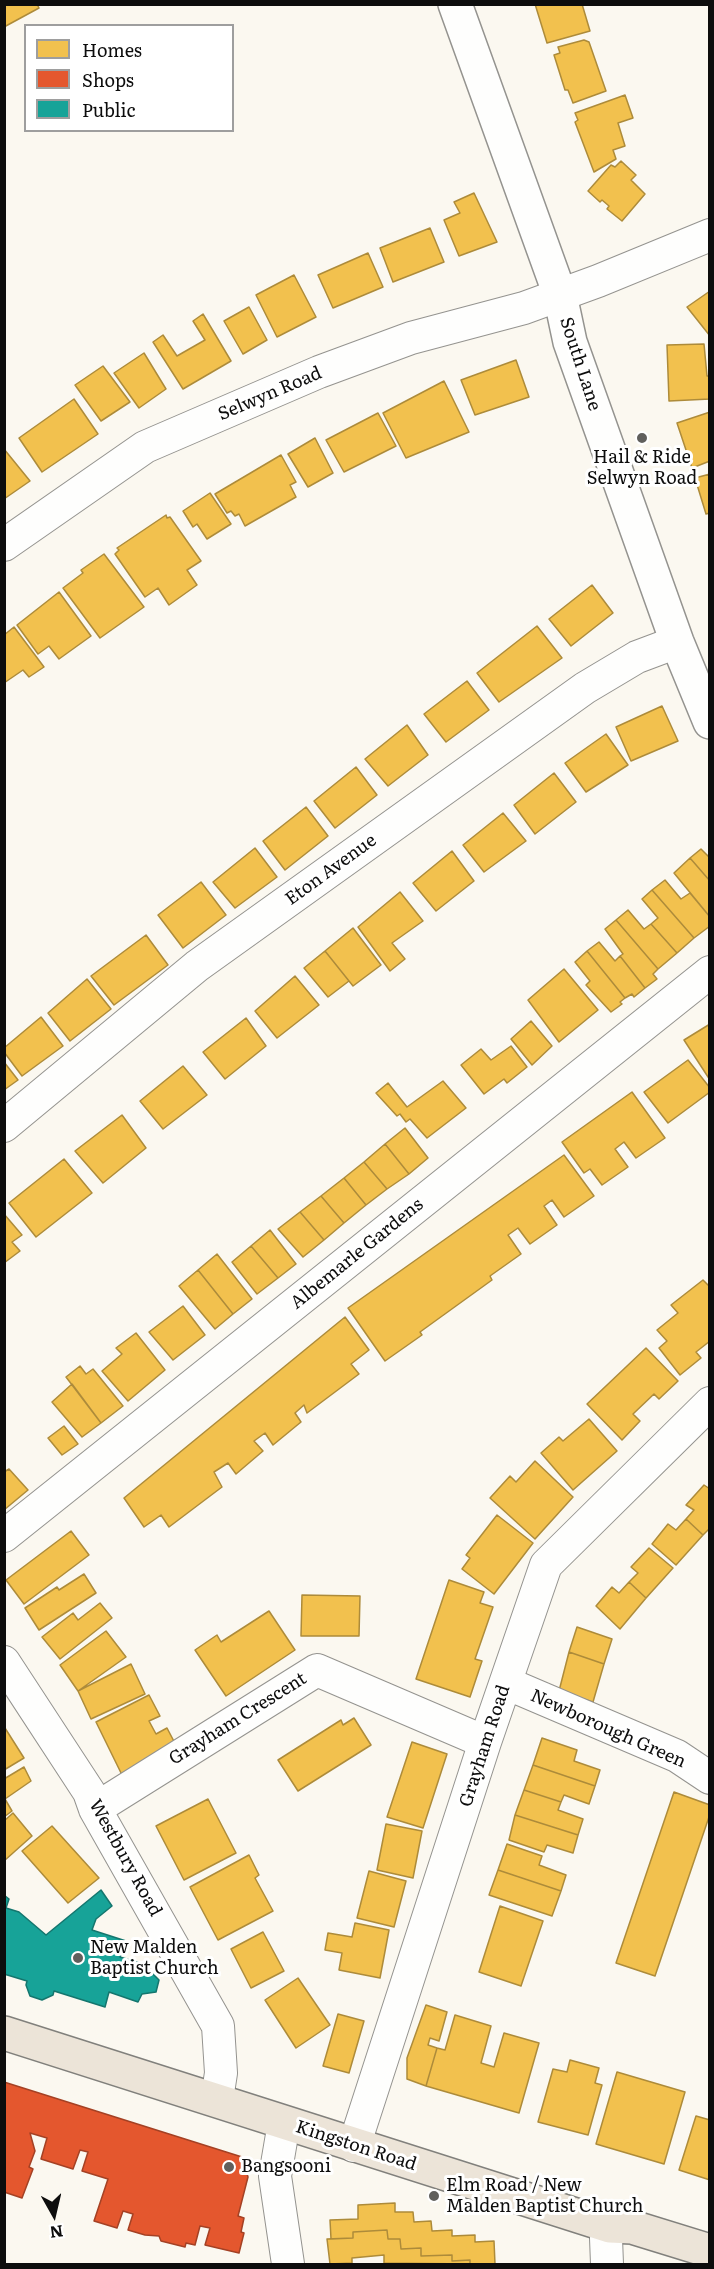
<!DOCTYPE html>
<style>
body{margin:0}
#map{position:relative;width:714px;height:2269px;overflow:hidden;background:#fbf8f0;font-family:Literata,serif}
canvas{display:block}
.frame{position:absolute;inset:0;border:6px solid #0d0d0d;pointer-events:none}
.legend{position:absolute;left:24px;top:24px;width:210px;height:108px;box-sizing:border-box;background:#fff;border:2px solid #9e9e9e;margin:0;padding:8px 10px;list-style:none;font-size:18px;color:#0d0d0d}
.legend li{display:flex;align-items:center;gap:12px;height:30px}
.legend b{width:30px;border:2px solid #9e9e9e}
.north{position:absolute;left:24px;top:2185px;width:60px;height:60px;-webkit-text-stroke:4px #fff;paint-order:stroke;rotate:172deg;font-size:16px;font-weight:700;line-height:24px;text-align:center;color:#0d0d0d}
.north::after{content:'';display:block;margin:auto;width:21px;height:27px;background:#0d0d0d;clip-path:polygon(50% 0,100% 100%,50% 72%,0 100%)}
</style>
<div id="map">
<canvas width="714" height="2269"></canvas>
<div class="frame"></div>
<ul class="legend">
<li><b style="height:16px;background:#f2c14e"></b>Homes</li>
<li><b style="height:16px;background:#e4572e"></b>Shops</li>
<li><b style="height:16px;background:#17a398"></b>Public</li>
</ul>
<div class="north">N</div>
</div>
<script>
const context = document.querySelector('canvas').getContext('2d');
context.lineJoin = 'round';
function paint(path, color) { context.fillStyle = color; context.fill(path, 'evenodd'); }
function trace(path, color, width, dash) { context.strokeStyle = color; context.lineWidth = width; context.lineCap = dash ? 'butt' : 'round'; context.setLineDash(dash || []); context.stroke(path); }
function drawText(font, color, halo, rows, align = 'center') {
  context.font = font + ' Literata,serif'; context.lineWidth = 6; context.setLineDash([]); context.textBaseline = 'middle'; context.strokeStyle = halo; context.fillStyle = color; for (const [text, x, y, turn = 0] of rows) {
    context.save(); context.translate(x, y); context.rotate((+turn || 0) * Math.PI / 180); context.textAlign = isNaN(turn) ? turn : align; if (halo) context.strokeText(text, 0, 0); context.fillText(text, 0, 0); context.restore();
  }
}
const homes = new Path2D(`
 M4,4h33l2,4 -35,19z
 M535,4h47l8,27 -43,12z
 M584,40l5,2 17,49 -33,12 -5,-13h-3l-11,-35 6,-2 -2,-6z
 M625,95l8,23 -15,5 7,23 -12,4 3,9 -22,13 -19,-50 3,-2 -3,-7z
 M621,161l15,14 -5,5 14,14 -23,27 -15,-12 2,-3 -7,-6 -2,2 -12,-11 23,-26 4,2z
 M474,193l23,49 -38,14 -15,-36 16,-7 -6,-11z
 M430,228l14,34 -51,20 -13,-34z
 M368,253l15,34 -50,21 -15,-33z
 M294,275l22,42 -39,20 -21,-42z
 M710,291v45l-23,-29z
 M249,307l18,33 -24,14 -19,-33z
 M203,314l28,47 -48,28 -30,-47 10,-7 14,21 28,-16 -12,-19z
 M704,344l3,32h3v23l-41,2 -2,-56z
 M144,353l22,36 -27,19 -25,-35z
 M516,360l13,37 -54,18 -14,-35z
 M103,366l27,36 -29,19 -26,-36z
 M444,381l25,51 -63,26 -23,-45z
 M74,399l24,35 -56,38 -23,-34z
 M710,412v49l-18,7 -15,-45z
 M378,413l18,33 -52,26 -18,-32z
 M315,438l18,35 -25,14 -20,-33z
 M4,449l26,32 -26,18z
 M281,455l15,27 -6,3 6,12 -51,29 -6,-12 -4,2 -4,-5 -4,2 -12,-19z
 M710,474v39l-4,1 -11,-36z
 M210,493l21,31 -24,15 -10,-15 -4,3 -10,-16z
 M166,515l1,3 3,-1 31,44 -14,9 10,15 -28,20 -11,-17 -13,9 -30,-43 4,-4 -2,-2z
 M104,554l40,53 -44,31 -37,-50 20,-15 -2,-3z
 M592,585l21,28 -42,33 -22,-27z
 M59,592l32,44 -32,23 -10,-13 -11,8 -21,-29z
 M537,626l25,32 -63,44 -22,-29z
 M14,627l30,40 -15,10 -6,-7 -19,13v-48z
 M467,681l22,29 -43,32 -22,-28z
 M662,706l16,35 -47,20 -15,-34z
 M407,725l21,30 -40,31 -23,-27z
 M606,734l22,31 -42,27 -21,-29z
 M356,767l21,28 -42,33 -21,-27z
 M554,773l22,29 -41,32 -21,-29z
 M306,807l22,29 -43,34 -22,-29z
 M503,813l23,28 -42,31 -21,-27z
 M255,848l22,29 -42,31 -22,-26z
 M701,849l9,9v23l-20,-23z
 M452,851l22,30 -38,30 -23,-28z
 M690,858l20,23v36l-36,-44z
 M665,880l16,19 9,-6 20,24v9l-16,12 -42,-48z
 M201,882l25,33 -43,33 -25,-33z
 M652,890l42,48 -17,15 -26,-29 7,-6 -16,-19z
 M400,892l23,29 -31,22 13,16 -15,12 -32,-44z
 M628,910l16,19 7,-5 26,29 -19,16 -42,-49z
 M616,920l42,49 -5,5 4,5 -12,9 -25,-32 3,-2 -18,-25z
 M353,928l28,37 -28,21 -28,-35z
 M146,935l22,30 -54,40 -23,-29z
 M599,942l16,19 5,-5 25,32 -11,9 -2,-3 -7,4 -38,-47z
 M325,951l24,30 -21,16 -24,-29z
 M587,951l38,47 -5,4 2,2 -11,8 -25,-27 4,-4 -15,-19z
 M564,969l34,41 -39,32 -31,-42z
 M295,976l24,29 -42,33 -22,-27z
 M87,979l24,30 -41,32 -22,-28z
 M41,1017l22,29 -41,30 -18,-24v-4z
 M246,1018l20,28 -41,33 -22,-27z
 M531,1021l21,25 -20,19 -21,-26z
 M710,1024v56l-26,-40z
 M511,1046l16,21 -20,16 -3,-4 -20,15 -23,-29 20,-16 10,11z
 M688,1060l22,28v4l-42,31 -24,-31z
 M4,1062l14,18 -14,10z
 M183,1066l24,29 -44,34 -23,-28z
 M443,1081l23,27 -39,30 -17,-19 -4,3 -6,-8 -3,2 -21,-23 12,-10 19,24z
 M632,1092l33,46 -29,20 -12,-16 -9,7 13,18 -26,18 -12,-16 -6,4 -22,-31z
 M122,1115l24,33 -43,35 -28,-32z
 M405,1128l23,30 -19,16 -24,-30z
 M385,1144l24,30 -22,15 -23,-27z
 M564,1155l30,41 -30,21 -12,-17 -8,6 13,19 -27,19 -12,-16 -10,7 13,19 -31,22 2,4 -72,52 2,3 -37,26 -37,-53z
 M64,1159l28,34 -56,44 -27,-34z
 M364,1162l23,27 -21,16 -22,-27z
 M344,1178l22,27 -22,18 -23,-27z
 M321,1196l23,27 -20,17 -24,-28z
 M300,1212l24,28 -21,17 -25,-28z
 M4,1214l18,21 -10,7 8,9 -16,12z
 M270,1230l26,34 -18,14 -27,-32z
 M251,1246l27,32 -21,16 -25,-32z
 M217,1254l35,45 -19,15 -35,-44z
 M198,1270l35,44 -18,15 -36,-43z
 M703,1280l7,7v54l-14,11 5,6 -21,17 -21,-27 8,-7 -10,-11 21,-17 -7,-8z
 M183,1306l22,29 -32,25 -24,-28z
 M345,1317l24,33 -18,14 8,10 -52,39 -3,-8 -9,8 6,9 -28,23 -8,-12 -11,8 9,10 -27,23 -8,-11 -14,9 8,15 -53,40 -8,-12 -17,12 -20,-29z
 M136,1333l29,37 -37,31 -26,-30 20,-17 -6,-6z
 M646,1348l32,33 -19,18 -5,-5 -21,20 7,7 -18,19 -35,-36z
 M80,1366l6,8 7,-5 30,37 -22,17 -35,-46z
 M72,1384l29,39 -19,14 -30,-35z
 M589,1419l28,32 -44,39 -32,-37 18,-16 4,4z
 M64,1426l14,18 -16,11 -14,-17z
 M535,1461l38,36 -38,42 -45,-41 20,-22 6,6z
 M9,1469l19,21 -24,20v-38z
 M704,1485l6,4v39l-7,7 -17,-16 8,-9 -8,-5z
 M497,1515l36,28 -39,51 -32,-25 8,-11 -4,-3z
 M686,1519l17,16 -27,30 -24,-21 16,-20 8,6z
 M71,1531l18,24 -65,49 -18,-24z
 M649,1548l24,20 -27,30 -17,-16 9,-9 -7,-6z
 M84,1574l12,19 -57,37 -14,-22 32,-21 2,3z
 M449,1580l35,12 -4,11 13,4 -18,52 7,2 -12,36 -54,-18z
 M629,1582l17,16 -26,31 -24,-23 16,-19 7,6z
 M302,1595l58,1 -1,40h-58z
 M100,1603l12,15 -52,41 -18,-22 31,-24 5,7z
 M269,1611l26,39 -69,46 -31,-46 22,-15 4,7z
 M577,1627l35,12 -8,25 -35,-12z
 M106,1631l20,26 -48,34 -18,-26z
 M569,1652l35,12 -11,38 -34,-11z
 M131,1664l14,30 -54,25 -13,-28z
 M149,1695l11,21 -11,5 7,13 11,-6 11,21 -55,28 -27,-55z
 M354,1718l17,27 -73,46 -20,-31 63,-40 2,5z
 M5,1728l19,30 -20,12v-41z
 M542,1738l35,12 -3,11 26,9 -5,16 -62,-21z
 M412,1742l35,12 -24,74 -36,-11z
 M533,1765l62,21 -6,18 -25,-9 -3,7 -37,-12z
 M24,1767l7,14 -26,18 7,12 -8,6v-38z
 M524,1790l37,12 -3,8 25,9 -5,16 -63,-20z
 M674,1792l36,13v9l-55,162 -39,-13z
 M208,1799l28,54 -52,27 -28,-54z
 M13,1813l19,23 -28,25v-40z
 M515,1815l63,20 -5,18 -26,-8 -3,7 -35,-12z
 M386,1824l36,7 -9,47 -36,-8z
 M52,1826l47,52 -31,25 -46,-52z
 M507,1844l35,12 -3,9 27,10 -5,16 -63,-21z
 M249,1855l10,20 -4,3 18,33 -55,29 -28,-53z
 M498,1870l63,21 -9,25 -63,-21z
 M369,1871l37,10 -12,46 -37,-9z
 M500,1906l43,15 -22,65 -42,-14z
 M355,1923l34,7 -9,48 -41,-8 3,-17 -17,-3 3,-17 24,4z
 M263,1932l21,39 -33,17 -20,-39z
 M298,1978l32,47 -34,23 -31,-48z
 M426,2005l21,7 -8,29 -9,-3 -2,7 9,3 -11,38 -19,-7v-21z
 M338,2014l26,7 -15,52 -26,-7z
 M455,2015l36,11 -10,37 13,4 10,-34 35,10 -20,70 -93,-27 11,-38 8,2z
 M570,2060l29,8 -4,15 7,2 -14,50 -50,-13 15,-53 14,3z
 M617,2072l68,20 -21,72 -68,-20z
 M696,2116l14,4v60l-31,-10z
 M395,2203v9h18l1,10 17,-1 1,10 20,-1v6l23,-1v7l19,-1 1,23h-25v-4l-18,1v-6l-31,1v-8l-20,1 -1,-10h-12l-1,-9 -34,2v6l-22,1 -1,-19 28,-1v-14z
 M387,2230l1,9h12l1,10 20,-1v8l31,-1v6l18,-1v4l-86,-1v-8l-32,3v5l-22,1 -3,-25 26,-1v-6z`);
paint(homes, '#f2c14e');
trace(homes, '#ad8b3a', 1.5);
const shops = new Path2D(`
 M4,2082l238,75 6,20 -10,39 6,2 -3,14 3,1 -5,20 -34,-8 5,-17 -10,-2 -5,19 -9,-2 -1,4 -24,-6 -2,-5 -14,-1 -17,-5 5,-16 -10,-3 -6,17 -23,-7 14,-42 -26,-8 6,-19 -8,-2 -7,19 -32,-10 6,-21 -17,-5 5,18 -6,16 4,2 -11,29 -18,-6z`);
paint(shops, '#e4572e');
trace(shops, '#a44124', 1.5);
const public = new Path2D(`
 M101,1890l11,16 -16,13 -4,11 34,11 -6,16 30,9 -1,4 10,10 -3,12 -14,2 -4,8 -29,-10 -4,15 -51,-16 -1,4 -11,5 -12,-4 -4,-11 1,-4 -23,-7v-79l5,4 -3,9 13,4 27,23z`);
paint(public, '#17a398');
trace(public, '#14766e', 1.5);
const minor = new Path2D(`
 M4,545l141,-98 174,-75 92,-34 113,-30 74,-27 112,-46
 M4,1126l193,-160 388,-278 52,-31 40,-15
 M4,1536l706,-564
 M4,1662l85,130 6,17 123,217 3,47 -4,26
 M506,1683l171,73 33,22
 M95,1809l222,-139 168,72
 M284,2123l-9,53 13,88
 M354,2146l131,-404 61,-177 164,-162
 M607,2264l-1,-26 4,-12`);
const tertiary = new Path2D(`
 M455,4l105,291 10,47 107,300 33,80`);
const primary = new Path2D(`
 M4,2033l606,193 22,1 78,24`);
trace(minor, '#94938f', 34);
trace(tertiary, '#94938f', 36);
trace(primary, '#81807c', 36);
trace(minor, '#fefefd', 32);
trace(tertiary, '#fefefd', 33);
trace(primary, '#ece4d8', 33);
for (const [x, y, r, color] of [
 [642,438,6,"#605f5c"],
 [78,1958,6,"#605f5c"],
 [229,2167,6,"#605f5c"],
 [434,2196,6,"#605f5c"]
]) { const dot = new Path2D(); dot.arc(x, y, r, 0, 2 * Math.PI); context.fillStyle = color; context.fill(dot); trace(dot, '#fff', 2); }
drawText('18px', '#0d0d0d', '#fff', [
 ["South Lane",580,364,72],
 ["Selwyn Road",270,394,-23],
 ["Eton Avenue",331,870,-36],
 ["Albemarle Gardens",357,1254,-39],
 ["Grayham Crescent",238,1719,-32],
 ["Newborough Green",608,1729,24],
 ["Grayham Road",485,1746,-72],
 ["Westbury Road",125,1858,61],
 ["Kingston Road",356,2146,18]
]);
drawText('18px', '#0d0d0d', '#fff', [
 ["Hail & Ride",642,458,"center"],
 ["Selwyn Road",642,479,"center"],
 ["New Malden",90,1948],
 ["Baptist Church",90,1969],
 ["Bangsooni",241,2167],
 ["Elm Road / New",446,2186],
 ["Malden Baptist Church",446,2207]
], 'left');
</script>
